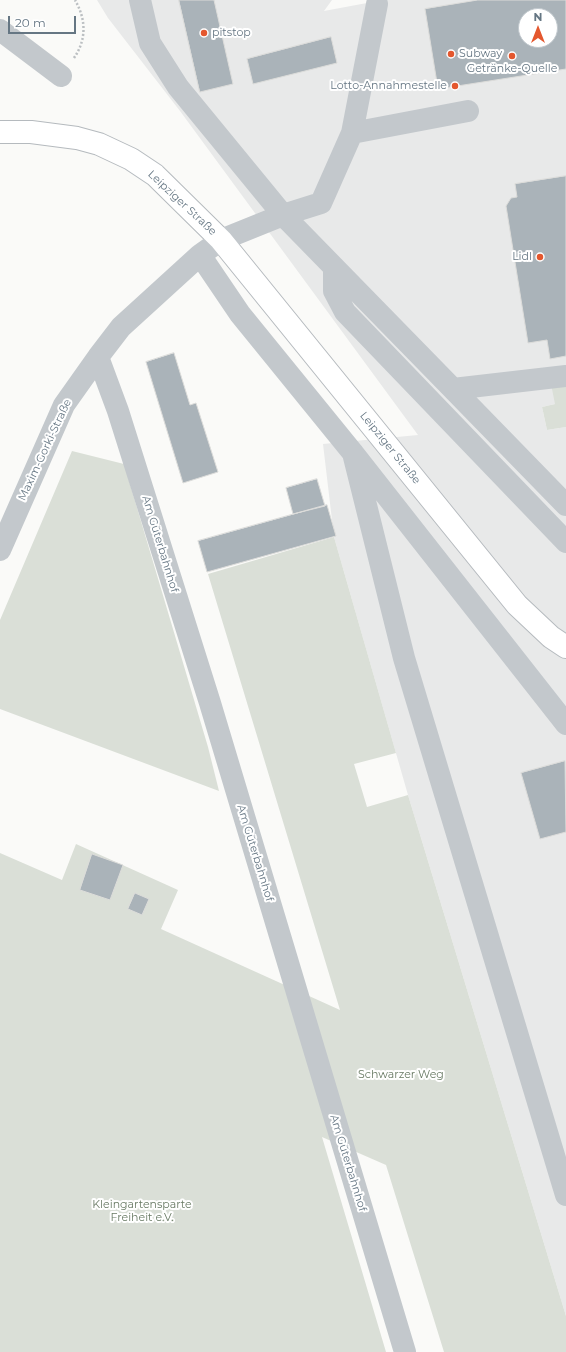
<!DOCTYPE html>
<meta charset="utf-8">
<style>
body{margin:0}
#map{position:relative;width:566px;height:1352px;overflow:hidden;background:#fafaf8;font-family:Montserrat,sans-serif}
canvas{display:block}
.north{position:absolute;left:518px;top:8px;width:40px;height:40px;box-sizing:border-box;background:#fff;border:1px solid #c1c8cd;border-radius:50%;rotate:0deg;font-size:11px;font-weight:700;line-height:16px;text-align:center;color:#657683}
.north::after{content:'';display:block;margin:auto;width:14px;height:18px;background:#e4572e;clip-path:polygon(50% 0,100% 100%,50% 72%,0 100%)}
.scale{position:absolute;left:8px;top:16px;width:68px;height:18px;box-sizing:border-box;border:2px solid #657683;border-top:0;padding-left:5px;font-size:12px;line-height:14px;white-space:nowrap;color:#657683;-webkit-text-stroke:3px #fff;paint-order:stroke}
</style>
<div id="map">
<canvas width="566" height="1352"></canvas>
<div class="north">N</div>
<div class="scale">20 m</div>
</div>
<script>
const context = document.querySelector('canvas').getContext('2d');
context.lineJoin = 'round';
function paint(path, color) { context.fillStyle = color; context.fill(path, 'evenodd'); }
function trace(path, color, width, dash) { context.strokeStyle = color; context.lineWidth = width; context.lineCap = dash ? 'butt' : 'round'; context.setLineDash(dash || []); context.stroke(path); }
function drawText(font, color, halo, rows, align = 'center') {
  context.font = font + ' Montserrat,sans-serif'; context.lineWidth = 4; context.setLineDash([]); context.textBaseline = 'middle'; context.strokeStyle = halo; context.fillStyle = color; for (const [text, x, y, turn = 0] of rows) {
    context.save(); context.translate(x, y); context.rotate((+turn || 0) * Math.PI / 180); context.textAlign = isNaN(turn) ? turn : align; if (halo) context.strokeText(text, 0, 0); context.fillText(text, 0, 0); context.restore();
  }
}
paint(new Path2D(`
 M97,0h235l-8,11 59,-11h183v382l-11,22 -13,3 5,23 19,-3v889l-158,-521 -74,-258 -11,-93 95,-9 -238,-324 -72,-93zM526,16h24v24h-24z`), '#e8e9e9');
paint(new Path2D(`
 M566,382v45l-19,3 -5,-23 13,-3 -4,-20z
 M72,451l52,13 84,283 11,44 -219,-82v-89z
 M334,537l62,216 -42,11 13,43 41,-12 158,521v36h-122l-58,-187 -64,-28 64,215h-386v-499l62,27 14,-36 102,46 -17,39 179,81 -132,-436z`), '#dadfd7');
const building = new Path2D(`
 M179,0h35l19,84 -33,8z
 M478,0h88v69l-128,20 -13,-80zM526,16h24v24h-24z
 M331,37l6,26 -84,21 -6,-25z
 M566,176v180l-16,3 -3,-19 -19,3 -22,-137 5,-8 6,-1 -2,-13z
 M174,353l16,52 6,-2 22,69 -35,11 -37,-121z
 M317,479l8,27 -32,8 -7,-26z
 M327,505l9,31 -129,36 -9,-31z
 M565,761l1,71 -26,7 -19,-66z
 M92,854l31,11 -13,35 -30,-10z
 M135,893l14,6 -7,16 -14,-6z`);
paint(building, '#aab3b9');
trace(building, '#dcdcda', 1);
const major = new Path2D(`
 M0,132h31l46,6 22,6 32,15 24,16 66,65 296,365 34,32 15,10`);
trace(major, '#b5babe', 24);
trace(new Path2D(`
 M74,58c13,-19 12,-39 1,-58`), '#bbbfc2', 2.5, [2, 2]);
trace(new Path2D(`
 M140,0l10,43 28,44 105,128 38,-12 31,-70 116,-22
 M0,30l61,46
 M352,133l25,-129
 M200,255l40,59 113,139 213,271
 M334,267v24l11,21 221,230
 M98,357l20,54 92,292 195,649
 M453,389l113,116
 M353,453l51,205 162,537
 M0,550l64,-145 34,-48 23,-30 79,-72 21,-15 62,-25 170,174 113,-13`), '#c3c8cc', 22);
trace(major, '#fff', 22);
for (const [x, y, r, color] of [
 [204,33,4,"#e4572e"],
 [451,54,4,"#e4572e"],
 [512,56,4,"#e4572e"],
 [455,86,4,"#e4572e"],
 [540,257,4,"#e4572e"]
]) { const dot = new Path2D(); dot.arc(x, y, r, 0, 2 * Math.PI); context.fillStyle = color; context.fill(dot); trace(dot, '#fff', 1.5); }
drawText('11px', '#657683', '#fff', [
 ["pitstop",212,33],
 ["Subway",459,54],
 ["Getränke-Quelle",512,69,"center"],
 ["Lotto-Annahmestelle",447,86,"right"],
 ["Lidl",532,257,"right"]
], 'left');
drawText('11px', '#657683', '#fff', [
 ["Leipziger Straße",182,203,43],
 ["Leipziger Straße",390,448,51],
 ["Maxim-Gorki-Straße",45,450,-65],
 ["Am Güterbahnhof",160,544,73],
 ["Am Güterbahnhof",255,853,73],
 ["Am Güterbahnhof",348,1163,73]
]);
drawText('11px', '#687a64', '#fff', [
 ["Schwarzer Weg",401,1075],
 ["Kleingartensparte",142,1205],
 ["Freiheit e.V.",142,1218]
]);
</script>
